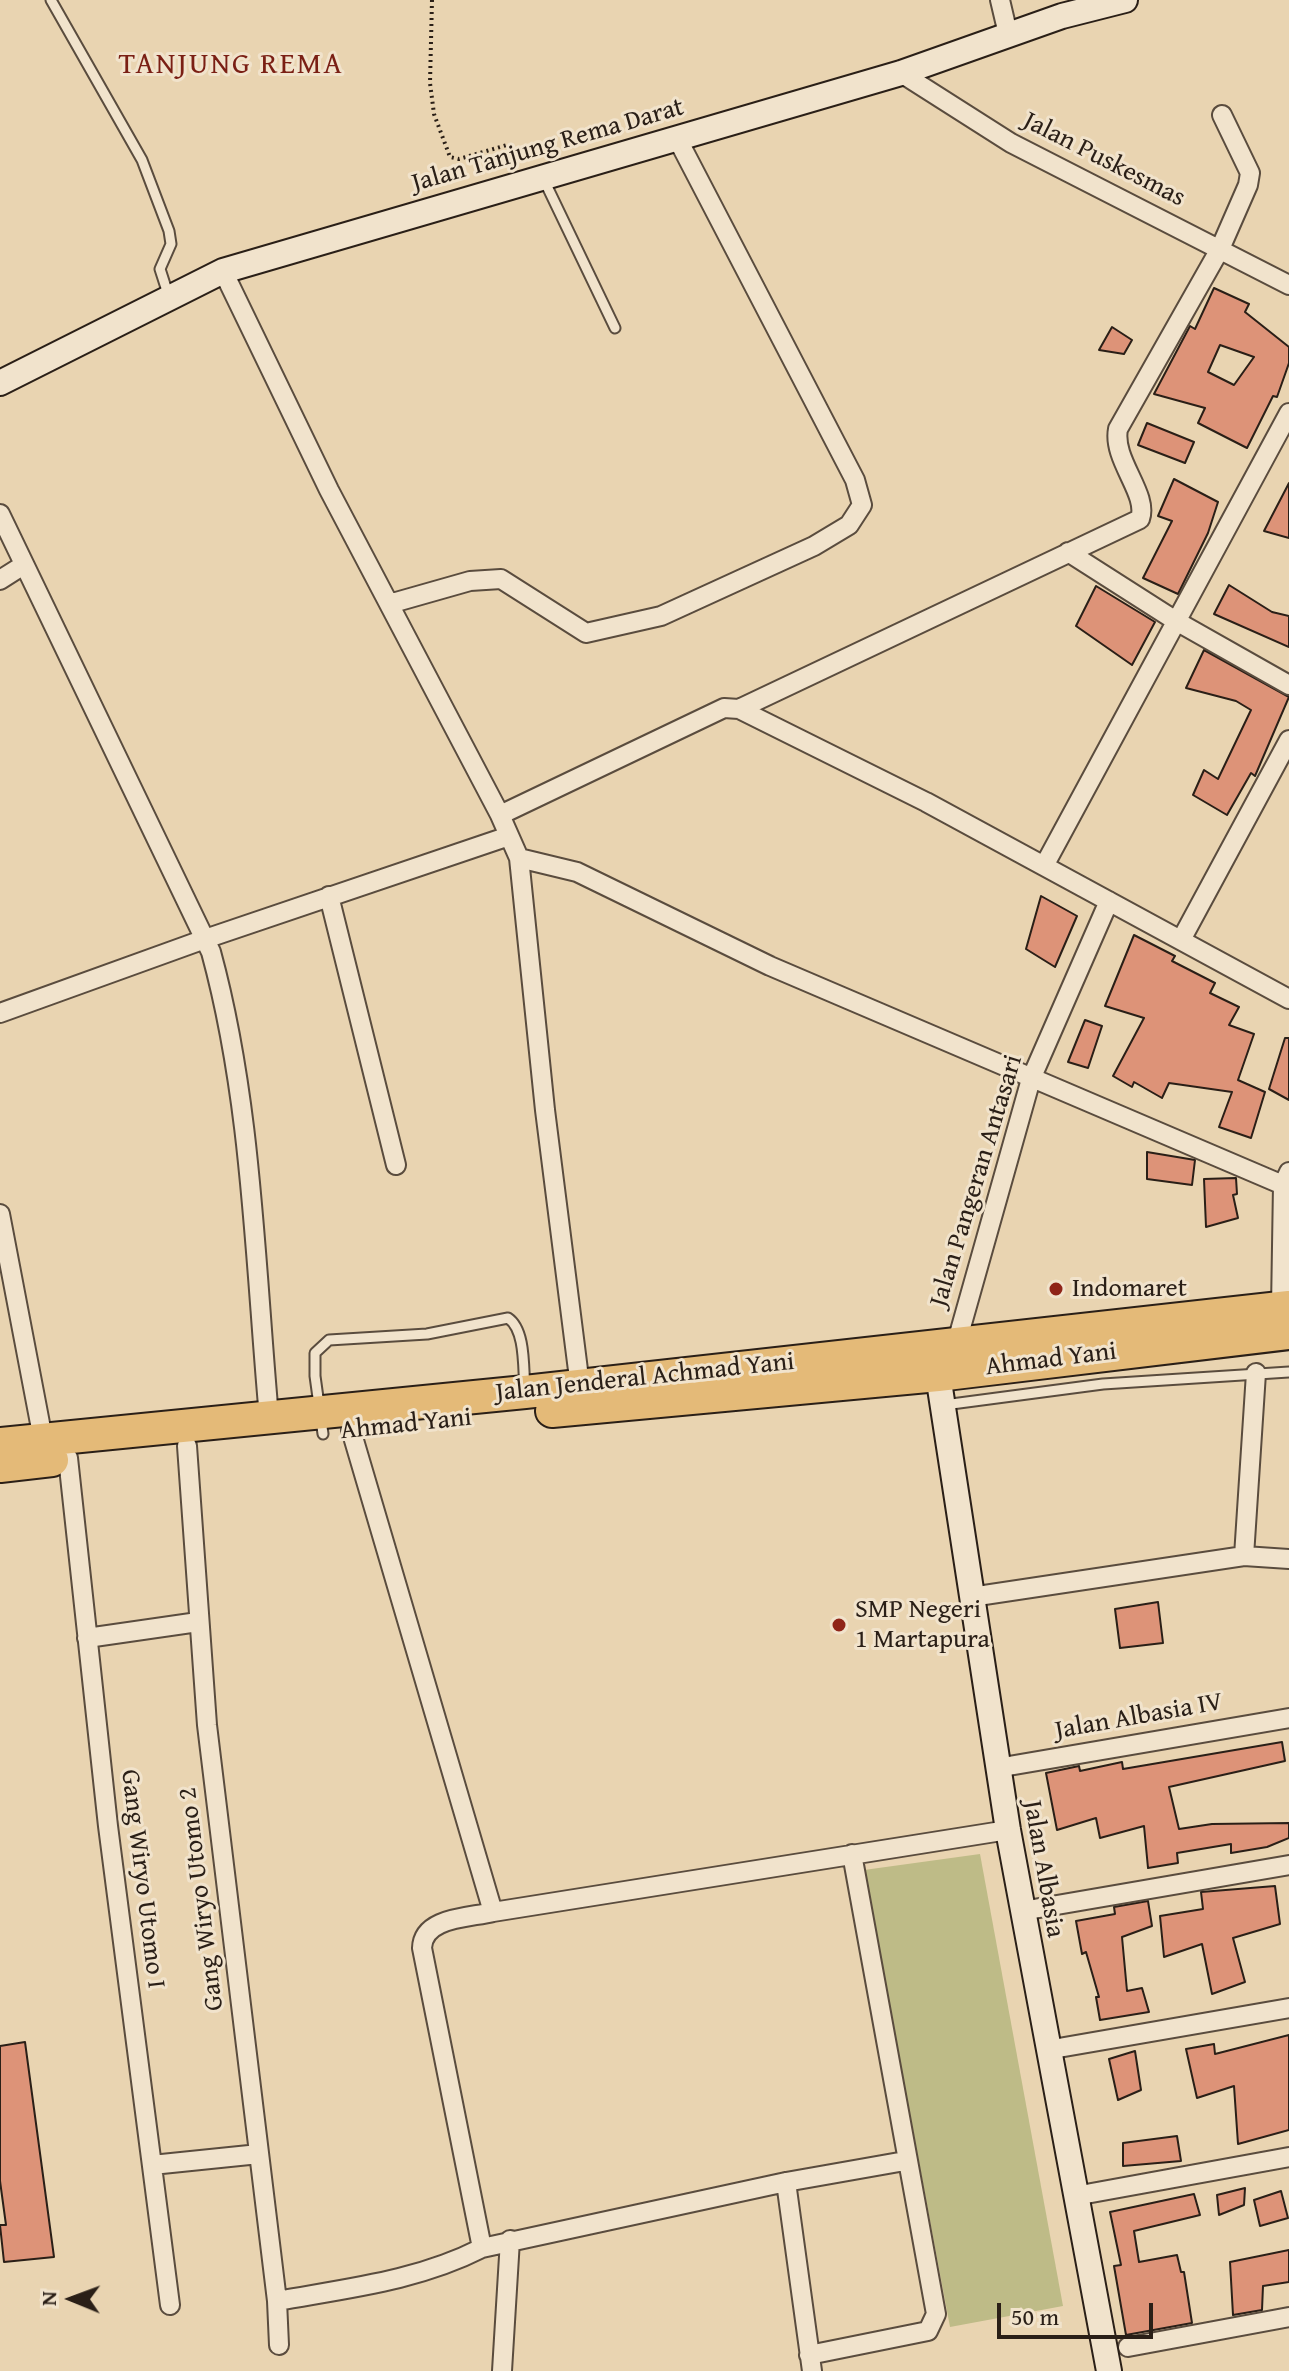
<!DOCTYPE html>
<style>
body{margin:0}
#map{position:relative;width:1289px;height:2371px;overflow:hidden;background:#e9d4b1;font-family:"Gentium Book Plus",serif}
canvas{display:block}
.north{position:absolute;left:32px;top:2259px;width:80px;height:80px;-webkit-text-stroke:6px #f1e3cc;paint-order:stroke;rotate:271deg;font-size:22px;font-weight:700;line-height:32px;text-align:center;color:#2a1f17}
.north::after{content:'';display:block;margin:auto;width:28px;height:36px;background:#2a1f17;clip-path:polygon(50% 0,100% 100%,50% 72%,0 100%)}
.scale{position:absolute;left:997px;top:2303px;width:156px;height:36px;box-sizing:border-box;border:4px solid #2a1f17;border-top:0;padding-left:10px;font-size:24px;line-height:28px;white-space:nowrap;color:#2a1f17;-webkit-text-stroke:6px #f1e3cc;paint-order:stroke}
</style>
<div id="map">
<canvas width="1289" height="2371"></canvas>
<div class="north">N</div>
<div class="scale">50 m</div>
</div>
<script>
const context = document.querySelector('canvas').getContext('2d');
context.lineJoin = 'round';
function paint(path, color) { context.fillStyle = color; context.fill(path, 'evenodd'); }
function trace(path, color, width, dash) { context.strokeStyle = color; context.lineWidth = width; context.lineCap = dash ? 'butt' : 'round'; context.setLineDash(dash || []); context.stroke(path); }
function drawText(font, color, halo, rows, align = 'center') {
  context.font = font + ' "Gentium Book Plus",serif'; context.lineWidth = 6; context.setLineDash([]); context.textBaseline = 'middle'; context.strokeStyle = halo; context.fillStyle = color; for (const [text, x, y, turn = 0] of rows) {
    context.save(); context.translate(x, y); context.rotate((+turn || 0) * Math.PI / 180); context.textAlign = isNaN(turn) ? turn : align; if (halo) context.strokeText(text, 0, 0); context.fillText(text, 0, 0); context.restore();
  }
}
paint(new Path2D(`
 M980,1854l83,452 -113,21 -86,-457z`), '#bebb87');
const building = new Path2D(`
 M1214,288l35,16 -4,8 44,35v16l-12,34 -4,-1 -26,52 -49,-25 7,-15 -51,-14 36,-68 5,3zM1220,345l34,12 -20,28 -26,-13z
 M1112,327l20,13 -8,14 -25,-4z
 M1147,423l47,19 -9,21 -47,-18z
 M1174,479l44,23 -10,31 -30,61 -35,-16 29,-57 -14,-5z
 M1289,483v55l-25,-7z
 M1229,585l43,27 17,4v31l-75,-33z
 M1096,586l59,36 -23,43 -56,-39z
 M1204,650l85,47 -34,79 -4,-3 -24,42 -34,-20 11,-25 14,9 33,-69 -15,-9 -50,-13z
 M1041,896l36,20 -22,51 -29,-18z
 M1134,935l41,21 -3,5 43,22 -5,10 29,14 -10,18 25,9 -16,46 27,12 -14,46 -32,-11 13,-35 -63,-9 -7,15 -28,-16 -2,5 -19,-11 31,-58 -39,-12z
 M1085,1020l17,6 -14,42 -20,-6z
 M1285,1038h4v62l-20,-11z
 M1147,1152l48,8 -3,25 -45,-6z
 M1236,1178l1,16 -4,1 5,23 -32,9 -2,-48z
 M1158,1602l5,41 -43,5 -5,-39z
 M1282,1742l3,19 -116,26 10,42 33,-5 77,-1v15l-22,9 -36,6v-9l-54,9 1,10 -30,5 -4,-42 -44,12 -4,-20 -39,12 -11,-57 33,-7 1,5 42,-9 1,7z
 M1275,1886l5,38 -47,14 12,44 -33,12 -10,-50 -38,13 -4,-41 43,-7 -2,-17z
 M1148,1901l4,25 -30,11 5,54 15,-3 7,24 -49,8 -4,-23h3l-13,-45 -4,2 -6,-33 39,-7 -1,-7z
 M1289,2035v95l-51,14 -4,-58 -37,12 -11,-49 28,-5 1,10z
 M25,2042l29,215 -50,5 -4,-37h6l-6,-44v-135z
 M1135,2051l6,39 -23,10 -9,-41z
 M1177,2136l4,25 -58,5v-23z
 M1245,2188l-1,17 -25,10 -2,-20z
 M1281,2191l7,27 -28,8 -6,-26z
 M1194,2194l6,21 -66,16 5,31 38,-7 4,17h3l8,51 -66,12 -12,-69 7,-1 -11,-53z
 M1289,2250v32l-26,4 -1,24 -29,5 -3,-53z`);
paint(building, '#dd9378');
trace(building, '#2a1f17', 2);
const lane = new Path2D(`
 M51,0l91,160 27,71 2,13 -11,25 9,28
 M544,180l71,148
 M944,1405l159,-21 186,-12
 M323,1434l-8,-58v-23l14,-13 98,-6 81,-16c18,12 15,51 17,71`);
const street = new Path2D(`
 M1000,0l8,34
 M901,73l110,70 278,142
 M223,271l106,219 171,325 19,43 26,252 35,276
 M0,514l211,438c41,150 44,311 58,465
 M1068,552l108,69 113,64
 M0,580l22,-14
 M389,604l81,-23 31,-2 85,54 75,-17 153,-70 35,-21 13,-20 -7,-25 -178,-342
 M739,709l401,-190c9,-25 -28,-59 -22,-90l102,-180 28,-64 2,-12 -28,-58
 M500,815l224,-107 15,1 187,93 363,197
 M519,858l58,14 193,94 513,219 6,-13
 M1044,866l245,-453
 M329,896l67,269
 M1181,940l108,-200
 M0,1013l205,-74 304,-103
 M0,1214l43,225
 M1281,1308l2,-123
 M956,1345l75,-266 78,-178
 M351,1430l142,482
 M187,1446l20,279 70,576 2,44
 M68,1458l40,368 62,479
 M1244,1556l12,-183
 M971,1597l273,-41 45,3
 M87,1638l111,-16
 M997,1768l292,-50
 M1022,1911l267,-46
 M1047,2050l242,-42
 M905,2161l-119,21 -304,66 -60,-300c1,-31 47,-30 71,-36l515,-82
 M152,2165l107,-11
 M786,2182l26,189
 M1075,2196l214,-39
 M277,2301c72,-13 140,-20 205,-53
 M1128,2347l161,-30
 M809,2355l119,-24 8,-17 -84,-460
 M502,2371l8,-131`);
const secondary = new Path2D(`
 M0,383l223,-112 678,-198 161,-57 63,-16
 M938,1375l70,455 101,541`);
const highway = new Path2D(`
 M552,1411l386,-36 351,-42
 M0,1444l525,-52 764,-85
 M0,1466l52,-6`);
trace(lane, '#5a4c3e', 13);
trace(street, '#5a4c3e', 22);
trace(secondary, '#2a1f17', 28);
trace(highway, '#2a1f17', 36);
trace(new Path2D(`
 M432,0l-2,83 4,31 16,43 9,2 48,-14 10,7 4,12`), '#2a1f17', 4, [2, 4]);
trace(lane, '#f1e3cc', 9);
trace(street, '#f1e3cc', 18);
trace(secondary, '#f1e3cc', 24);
trace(highway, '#e4ba78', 32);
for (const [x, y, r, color] of [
 [1056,1289,8,"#8f2418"],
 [839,1625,8,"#8f2418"]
]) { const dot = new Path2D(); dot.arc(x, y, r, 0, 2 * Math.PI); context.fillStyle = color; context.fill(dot); trace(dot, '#f1e3cc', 3); }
drawText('26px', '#2a1f17', '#f1e3cc', [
 ["Jalan Tanjung Rema Darat",548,146,-16],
 ["Jalan Puskesmas",1104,160,27],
 ["Jalan Pangeran Antasari",977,1181,-73],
 ["Ahmad Yani",1051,1360,-7],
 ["Jalan Jenderal Achmad Yani",645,1378,-6],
 ["Ahmad Yani",406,1425,-6],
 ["Jalan Albasia IV",1139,1717,-10],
 ["Jalan Albasia",1043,1869,80],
 ["Gang Wiryo Utomo I",142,1879,83],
 ["Gang Wiryo Utomo 2",202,1899,-97]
]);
drawText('26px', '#2a1f17', '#f1e3cc', [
 ["Indomaret",1072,1289],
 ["SMP Negeri",855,1610],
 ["1 Martapura",855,1640]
], 'left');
context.letterSpacing = '2px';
drawText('30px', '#7a1f14', '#f1e3cc', [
 ["TANJUNG REMA",231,65]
]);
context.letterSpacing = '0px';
</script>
